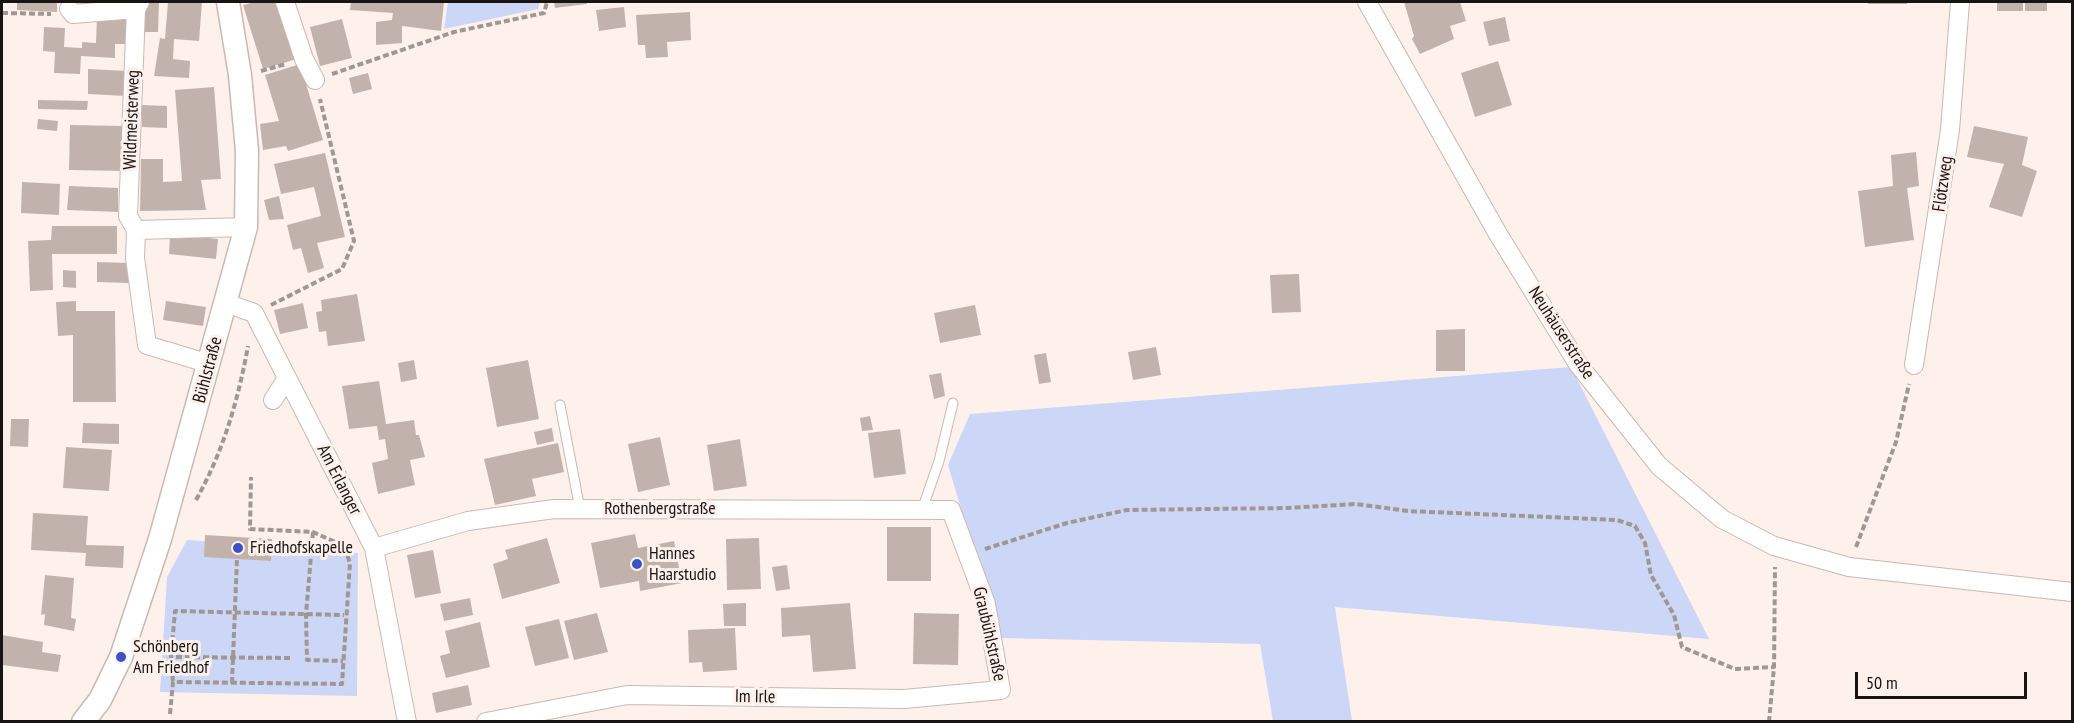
<!DOCTYPE html>
<meta charset="utf-8">
<style>
body{margin:0}
#map{position:relative;width:2074px;height:723px;overflow:hidden;background:#fef1ec;font-family:"PT Sans Narrow",sans-serif}
canvas{display:block}
.frame{position:absolute;inset:0;border:3px solid #191412;pointer-events:none}
.scale{position:absolute;left:1855px;top:672px;width:172px;height:27px;box-sizing:border-box;border:3px solid #191412;border-top:0;padding-left:8px;font-size:18px;line-height:21px;white-space:nowrap;color:#191412;-webkit-text-stroke:4px #fef1ec;paint-order:stroke}
</style>
<div id="map">
<canvas width="2074" height="723"></canvas>
<div class="frame"></div>
<div class="scale">50 m</div>
</div>
<script>
const context = document.querySelector('canvas').getContext('2d');
context.lineJoin = 'round';
function paint(path, color) { context.fillStyle = color; context.fill(path, 'evenodd'); }
function trace(path, color, width, dash) { context.strokeStyle = color; context.lineWidth = width; context.lineCap = dash ? 'butt' : 'round'; context.setLineDash(dash || []); context.stroke(path); }
function drawText(font, color, halo, rows, align = 'center') {
  context.font = font + ' "PT Sans Narrow",sans-serif'; context.lineWidth = 6; context.setLineDash([]); context.textBaseline = 'middle'; context.strokeStyle = halo; context.fillStyle = color; for (const [text, x, y, turn = 0] of rows) {
    context.save(); context.translate(x, y); context.rotate((+turn || 0) * Math.PI / 180); context.textAlign = isNaN(turn) ? turn : align; if (halo) context.strokeText(text, 0, 0); context.fillText(text, 0, 0); context.restore();
  }
}
paint(new Path2D(`
 M448,2h92l-2,7 -94,20z
 M1571,367l138,272 -374,-32 17,114h-79l-13,-77 -260,-6 -52,-173 22,-51z
 M187,540l171,13 -1,143 -197,-4 7,-115z`), '#ccd6f6');
paint(new Path2D(`
 M17,2h40v10l-40,-2z
 M144,2h15l-1,30h-15z
 M168,2h34l-3,39 -25,-2 -1,20 17,2 -1,17 -35,-2 6,-38 5,1z
 M255,2h28l17,56 -37,11 -20,-64z
 M351,2h93l-3,29 -39,-5v17l-26,2v-23l16,-2 1,-7 -43,-3z
 M554,2h33v2l-32,4z
 M1404,2h56l6,19 -16,5 4,13 -34,15 -8,-15 2,-3z
 M1868,2h39v2h-39z
 M1997,2h26v9h-26z
 M2025,2h22v9h-22z
 M624,7l2,20 -27,4 -3,-21z
 M690,12l1,28 -24,2 1,15 -22,1 -1,-13h-7l-2,-30z
 M97,15l34,1 -1,28h-15v14l-34,-2 -1,18 -26,-1 1,-21 -12,-1 1,-24 21,1 -1,19 18,1v-6l14,1z
 M1505,17l5,24 -21,5 -6,-24z
 M342,19l10,39 -32,8 -10,-39z
 M1498,61l14,44 -37,12 -14,-44z
 M300,64l23,76 -35,11 -2,-5 -23,4 -3,-26 19,-3 -14,-46z
 M88,69l39,2 -1,25 -38,-2z
 M368,73l4,16 -19,5 -4,-16z
 M214,87l7,92 -20,1 5,30 -66,1 1,-52h22v23l19,-1 -7,-91z
 M38,100l50,1 -1,9 -49,-1z
 M142,105l25,1v22l-25,-1z
 M38,119l20,2 -1,10 -20,-2z
 M70,125l55,1 -1,45 -55,-1z
 M1974,126l54,11 -6,28 15,6 -15,46 -33,-10 15,-43 -37,-7z
 M1916,152l3,34 -12,2 7,52 -49,7 -7,-56 35,-5 -2,-31z
 M325,153l20,84 -28,6 7,25 -16,5 -7,-25 -8,2 -6,-25 34,-9 -7,-29 -33,7 -7,-30z
 M22,182l38,2 -1,31 -38,-2z
 M69,186l49,2v24l-51,-2z
 M279,196l5,23 -15,1 -5,-20z
 M52,226h65v28h-65l1,36 -23,1 -2,-50 23,-1z
 M170,234l48,5 -2,20 -47,-5z
 M97,262l32,1v20l-32,-1z
 M63,270l13,1v17l-13,-1z
 M1299,274l2,38 -29,1 -2,-38z
 M357,294l8,47 -37,5 -2,-15 -7,1 -3,-20 6,-1 -1,-11z
 M76,301v10h39l1,91h-43v-67l-15,1 -2,-34z
 M166,301l40,6 -3,19 -40,-6z
 M303,303l5,25 -28,6 -6,-24z
 M975,305l6,30 -41,8 -6,-30z
 M1465,329v42h-29v-41z
 M1156,347l5,28 -28,5 -5,-28z
 M1046,353l5,29 -12,2 -5,-29z
 M414,360l3,19 -16,3 -3,-19z
 M528,360l11,59 -42,8 -11,-59z
 M941,373l4,23 -11,3 -5,-24z
 M379,381l7,43 28,-4 2,15h3l6,22 -15,3 5,25 -37,9 -6,-31 16,-4 -3,-20 -6,1 -2,-14 -28,3 -7,-43z
 M870,416l3,14 -11,1 -2,-13z
 M11,419h18l-1,28 -18,-1z
 M83,423l36,1v20l-37,-1z
 M552,428l2,13 -17,4 -3,-13z
 M900,429l6,45 -32,4 -6,-45z
 M660,437l10,48 -32,7 -10,-48z
 M740,439l7,47 -33,5 -7,-46z
 M558,443l6,29 -32,7 4,17 -41,9 -11,-46z
 M66,447l46,3 -3,41 -46,-3z
 M33,513l55,3 -2,29 38,1 -1,22 -38,-2 1,-13 -55,-3z
 M887,527h44v54h-44z
 M635,534l3,14 36,-7 8,42 -42,8 -1,-10 -39,7 -9,-45z
 M205,535l67,4 -1,22 -67,-4z
 M547,538l13,45 -58,16 -9,-35 15,-5 -3,-9z
 M759,538l2,51 -34,1 -1,-51z
 M433,550l8,43 -26,5 -8,-43z
 M787,565l3,24 -14,2 -4,-24z
 M45,575l29,3 -3,40 5,1 -2,12 -30,-6 1,-11 -4,1z
 M470,598l3,17 -29,6 -4,-17z
 M746,603v23h-22l-1,-22z
 M850,603l6,66 -43,3 -3,-37 -28,2 -1,-29z
 M597,613l11,39 -34,8 -10,-39z
 M914,613l45,1 -1,51 -45,-1z
 M559,619l10,39 -34,8 -10,-39z
 M480,622l10,45 -44,11 -6,-22 10,-3 -5,-22z
 M735,628l2,42 -34,2 -1,-10 -13,1 -1,-33z
 M2,635l41,7 -1,10 19,3 -3,17 -56,-7z
 M468,685l4,20 -36,8 -4,-20z`), '#c1b3ac');
const service = new Path2D(`
 M560,405l20,104
 M922,510l17,-49 14,-58`);
const minor = new Path2D(`
 M285,2l19,57 11,21
 M1367,2l131,232 80,130 81,102 63,53 52,27 75,21 223,25
 M69,9l4,5 63,-5 4,-7
 M136,9l-8,207 8,14 110,-3
 M136,230l-1,28 12,87 63,19
 M226,303l28,10 120,235 33,174
 M1914,365l36,-235 10,-128
 M273,400l14,-22
 M374,548l94,-27 86,-12 397,1 35,94 15,86 -97,9 -277,-4 -141,27`);
const tertiary = new Path2D(`
 M83,722l17,-22 21,-43 39,-118 86,-312 1,-76 -7,-76 -12,-73`);
trace(service, '#c8b9b2', 11);
trace(minor, '#c8b9b2', 20);
trace(tertiary, '#c8b9b2', 25);
trace(new Path2D(`
 M2,13l49,1
 M261,71l25,-7
 M332,74l122,-42 90,-19 3,-11
 M271,305l71,-36 12,-28 -34,-142
 M196,500c27,-48 42,-99 52,-154
 M313,532l-7,82 1,46 36,1
 M1856,547l40,-105 13,-58
 M985,549l82,-26 60,-13 160,-2 69,-4 52,7 209,9 18,6 10,17 6,32 23,40 8,32 53,22 39,-2
 M171,657l2,25
 M290,658l-119,-1 4,-46 169,4
 M141,663l11,4
 M232,683l5,-124
 M170,714l3,-32 169,2 8,-121 -6,-17 -31,-14 -63,-3 1,-52
 M1769,722l5,-55 1,-100`), '#a09692', 4, [6, 3]);
trace(service, '#fff', 9);
trace(minor, '#fff', 18);
trace(tertiary, '#fff', 22);
for (const [x, y, r, color] of [
 [238,548,6,"#3c51c4"],
 [637,564,6,"#3c51c4"],
 [121,657,6,"#3c51c4"]
]) { const dot = new Path2D(); dot.arc(x, y, r, 0, 2 * Math.PI); context.fillStyle = color; context.fill(dot); trace(dot, '#fef1ec', 2); }
drawText('18px', '#191412', '#fef1ec', [
 ["Wildmeisterweg",132,120,-88],
 ["Flötzweg",1943,184,-82],
 ["Neuhäuserstraße",1561,333,57],
 ["Bühlstraße",208,370,-75],
 ["Am Erlanger",339,480,63],
 ["Rothenbergstraße",660,509],
 ["Graubühlstraße",989,634,77],
 ["Im Irle",755,697,1]
]);
drawText('18px', '#191412', '#fef1ec', [
 ["Friedhofskapelle",250,548],
 ["Hannes",649,554],
 ["Haarstudio",649,575],
 ["Schönberg",133,647],
 ["Am Friedhof",133,668]
], 'left');
</script>
